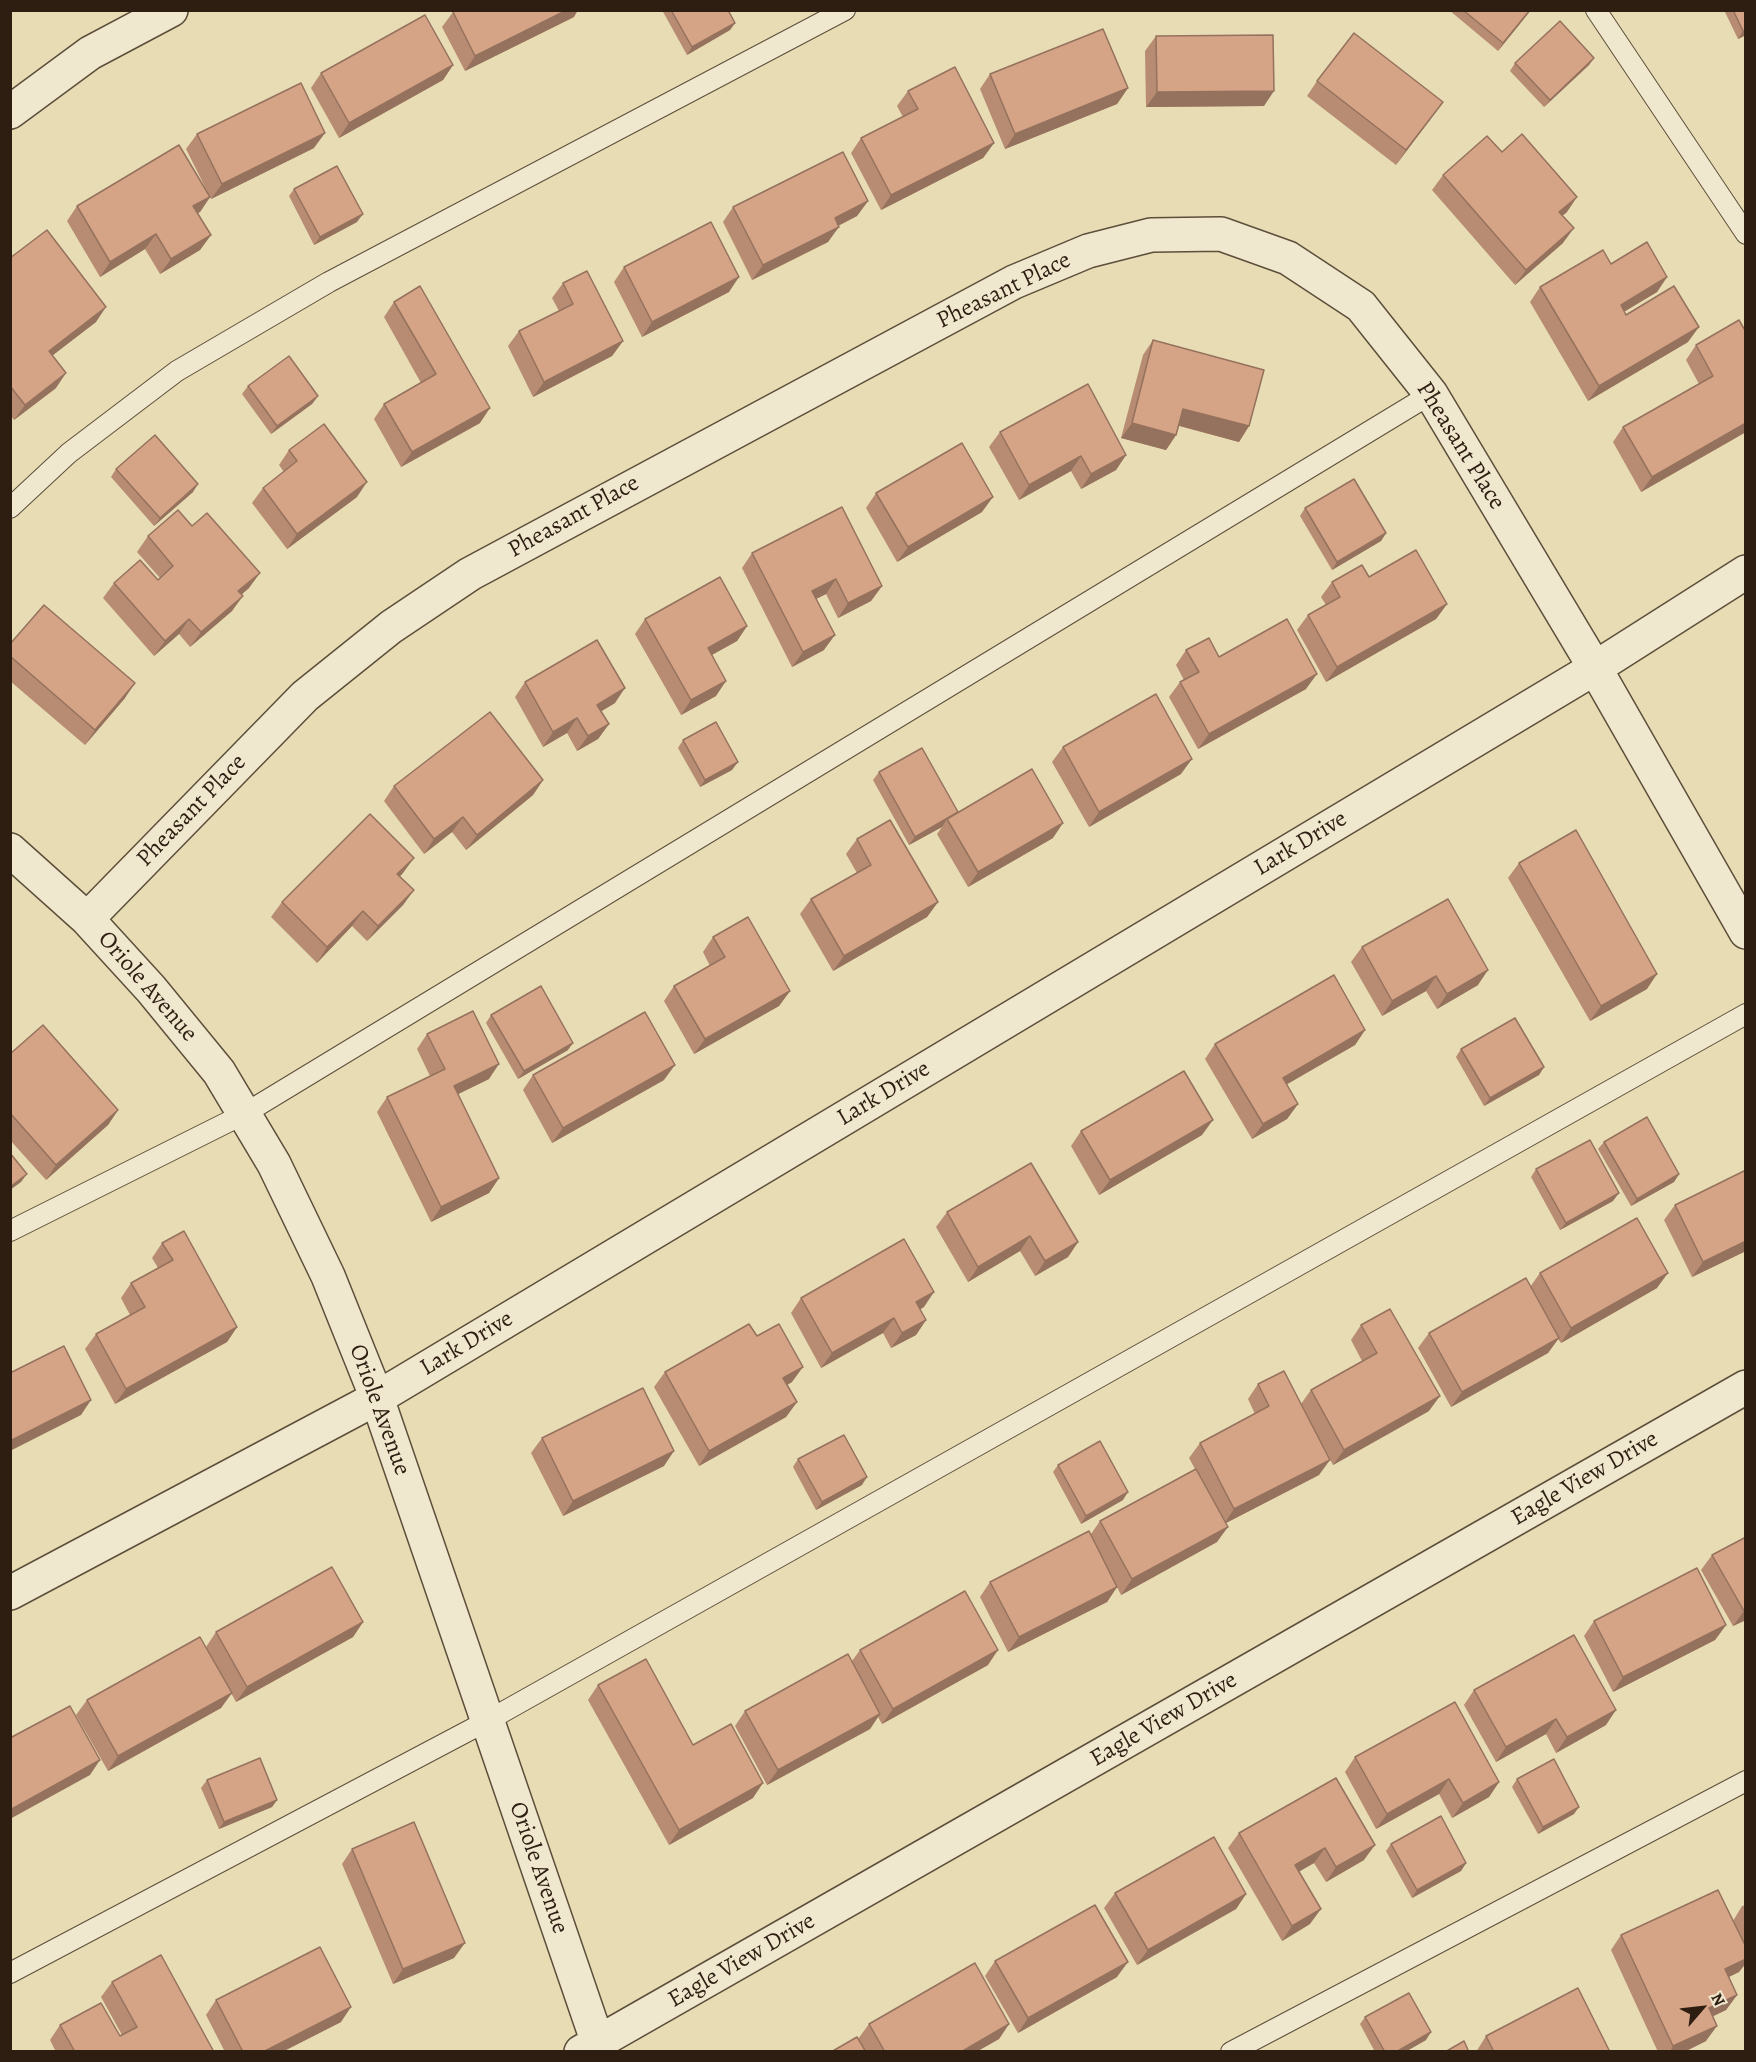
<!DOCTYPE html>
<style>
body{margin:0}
#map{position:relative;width:1756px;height:2062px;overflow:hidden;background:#e8dcb4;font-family:Alegreya,serif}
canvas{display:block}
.frame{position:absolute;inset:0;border:12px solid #2e1e12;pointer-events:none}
.north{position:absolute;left:1672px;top:1978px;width:60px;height:60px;-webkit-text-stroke:4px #f0e8ce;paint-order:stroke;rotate:62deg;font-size:16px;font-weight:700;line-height:24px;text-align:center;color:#2e1e12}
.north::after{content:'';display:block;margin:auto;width:21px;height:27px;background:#2e1e12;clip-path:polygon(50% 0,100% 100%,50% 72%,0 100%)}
</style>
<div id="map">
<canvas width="1756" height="2062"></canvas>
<div class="frame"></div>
<div class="north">N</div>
</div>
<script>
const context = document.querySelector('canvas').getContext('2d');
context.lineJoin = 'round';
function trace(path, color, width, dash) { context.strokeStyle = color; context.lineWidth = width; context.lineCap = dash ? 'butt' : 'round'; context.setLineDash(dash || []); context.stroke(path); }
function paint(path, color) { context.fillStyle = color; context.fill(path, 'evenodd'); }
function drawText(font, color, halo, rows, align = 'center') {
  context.font = font + ' Alegreya,serif'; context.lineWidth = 6; context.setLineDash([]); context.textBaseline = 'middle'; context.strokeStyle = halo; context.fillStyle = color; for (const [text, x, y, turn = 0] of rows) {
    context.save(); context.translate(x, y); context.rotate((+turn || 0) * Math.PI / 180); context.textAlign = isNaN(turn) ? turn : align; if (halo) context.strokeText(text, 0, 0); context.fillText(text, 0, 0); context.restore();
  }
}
const service = new Path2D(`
 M1596,10l150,224
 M10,508l59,-55 108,-82 152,-89 516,-272
 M10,1231l234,-117 1187,-720
 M10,1973l477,-252 1259,-707
 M1231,2052l515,-271`);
const minor = new Path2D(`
 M10,112l80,-59 81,-43
 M10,850l77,69 64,70 68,83 55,92 54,112 49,122 224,654
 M87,919l218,-223 86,-69 79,-53 544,-292 74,-31 63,-16 70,-1 67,24 73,48 70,88 164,274 151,264
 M10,1593l367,-195 1218,-730 151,-96
 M581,2052l1165,-665`);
trace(service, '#5c4e3a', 22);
trace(minor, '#5c4e3a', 36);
trace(service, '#f0e8ce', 20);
trace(minor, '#f0e8ce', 33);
paint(new Path2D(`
 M662,10h66l7,13 -5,7 -43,25z
 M1449,10h82l-33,41z
 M1724,10h22v25l-8,4z
 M453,12l121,5 -109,54 -23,-44z
 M1156,36l108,70 -118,1 -1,-56z
 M1594,58l-5,7 -45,42 -34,-36 5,-8z
 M453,65l-10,15 -104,58 -28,-50 10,-15z
 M990,74l138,14 -11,16 -112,45 -25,-60z
 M1317,81l126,21 -47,63 -89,-69z
 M908,91l86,52 -11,15 -102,52 -30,-57 10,-15 42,-21 -6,-11z
 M197,134l117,14 -103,51 -1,-2 -10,15 -3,1 14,22 -11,15 -40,24 -15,-25 -45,28 -33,-56 10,-15 132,-11 -23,-46z
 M1502,152l65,60 -5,4 1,27 -48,42 -83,-95 11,-15z
 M294,189l63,33 -43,23 -25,-49z
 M868,201l-11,15 -19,10 -10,16 -76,38 -29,-58 10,-15z
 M10,258l86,64 -44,33 4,33 -42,32 -4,-5z
 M1611,264l56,13 -10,15 -33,20 2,3 62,27 -100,59 -58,-99 10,-15z
 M624,267l105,25 -87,45 -28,-55z
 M563,283l60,58 -11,15 -79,41 -25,-51 11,-15 40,-20 -7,-13z
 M394,302l86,121 -79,44 -27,-48 10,-15 37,-21 -37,-66z
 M1153,340l96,86 -10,16 -60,-16 -3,9 -10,15 -45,-12 22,-83z
 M1696,345l50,87 -105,60 -28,-50 10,-15 76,-43 -13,-24z
 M248,386l70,10 -6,8 -41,30 -29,-40z
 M1000,432l126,23 -10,15 -35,19 -10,-18 -52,29 -30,-53z
 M289,450l68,47 -70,52 -35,-46 11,-15 21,-16 -5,-7z
 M116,469l77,23 -39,34 -43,-49z
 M876,493l106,19 -85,50 -31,-54z
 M1305,508l81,25 -5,8 -49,29 -32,-54z
 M148,536l101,52 -8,7 -9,16 -42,36 -11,-13 -25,22 -51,-58 11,-15 44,-3 2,-2 -23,-26z
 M752,553l130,33 -11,15 -33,17 -12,-24 -10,5 8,51 -32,17 -50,-99z
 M1369,577l78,27 -11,15 -110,63 -29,-52 11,-15 18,-10 -5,-8 11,-15z
 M645,619l102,7 -10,15 -25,14 4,41 -35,19 -46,-81z
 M10,644l115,54 -40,47 -75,-64z
 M1186,650l33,7 87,32 -108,60 -29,-52 11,-15 4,-2 -8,-15z
 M525,682l90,21 -14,8 8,13 -11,15 -21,12 -10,-18 -24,14 -28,-50z
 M683,740l49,30 -32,17 -22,-39z
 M1063,747l118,27 -92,53 -37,-65z
 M879,772l79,40 95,26 -85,49 -31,-53 5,-7 -33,18 -36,-65z
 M543,780l-10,15 -67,55 -14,-18 -28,22 -40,-53 10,-15z
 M857,839l81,63 -11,15 -94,54 -33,-57 11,-15 46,-26 -11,-19z
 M1519,863l128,126 -57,32 -82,-143z
 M403,873l-3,3 14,14 -11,15 -36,36 -15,-15 -35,37 -46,-46 11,-15z
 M713,937l77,54 -11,15 -85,48 -30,-53 10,-15 36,-20 -7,-14z
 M1362,947l116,38 -41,24 -11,-18 -44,25 -31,-54z
 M491,1015l77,35 -50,29 -32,-56z
 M1365,1030l-10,15 -69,39 12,20 -11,15 -35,20 -47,-80 10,-15z
 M427,1034l62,45 -31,15 41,84 -10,15 -58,29 -54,-110 10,-15 43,-21 -13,-27z
 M1461,1049l83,18 -5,8 -55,31 -28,-49z
 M10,1054l108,56 -10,15 -62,55 -36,-40z
 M533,1075l131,5 -112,63 -29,-53z
 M1081,1131l121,4 -103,60 -28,-49z
 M1604,1142l75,32 -5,8 -43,24 -33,-57z
 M1536,1169l77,32 -53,29 -29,-53z
 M1675,1205l71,46 -54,26 -28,-57z
 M947,1212l131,30 -10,15 -33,19 -15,-25 -52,31 -32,-55z
 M162,1243l75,84 -10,15 -112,62 -30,-55 11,-15 34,-19 -9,-17 10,-15 27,-15 -6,-10z
 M1540,1273l117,15 -96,55 -3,-4 -10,14 -97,54 -33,-59 11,-15 101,-46z
 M801,1298l123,9 -4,2 6,11 -10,15 -25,13 -8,-15 -62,35 -30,-55z
 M1361,1325l68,86 -96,54 -10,-19 -4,29 -93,48 -9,19 -96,53 -4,-8 -10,15 -99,50 -28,-55 10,-15 101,-48 9,-13 95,-52 -6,-11 11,-15 55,-29 -7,-15 10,-15 43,20 10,-14 51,-29 -11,-21z
 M757,1336l35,46 -5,3 10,17 -11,15 -87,49 -45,-79 11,-15z
 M542,1438l122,28 -101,50 -32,-63z
 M798,1459l64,26 -46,25 -23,-43z
 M1058,1465l65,35 -42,24 -28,-52z
 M1746,1537v83l-13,6 -32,-56 11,-15z
 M1594,1621l132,4 -11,15 -102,52 -29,-56z
 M363,1622l-10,15 -117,65 -5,-9 -10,15 -113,63 -32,-56 11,-15 119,-53 10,-15z
 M860,1650l128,15 -106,59 -4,-7 -8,12 -103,56 -32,-59 10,-15 107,-50z
 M598,1685l95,60 60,53 -84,47 -81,-145z
 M1474,1690l132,35 -50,28 -10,-19 -50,28 -32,-57z
 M1355,1757l144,25 -10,15 -37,21 -13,-24 -63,35 -31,-57z
 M1336,1778l28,82 -38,22 -12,-19 -15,8 11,53 -28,17 -54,-93 11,-15z
 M1517,1779l57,35 -36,20 -26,-47z
 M207,1780l70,20 -5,7 -53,22 -18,-41z
 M1391,1844l75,19 -5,8 -49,27 -26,-47z
 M352,1849l102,109 -61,26 -51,-120z
 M1115,1893l131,1 -10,15 -99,56 -33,-57z
 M1746,1905v41l-6,-10 6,11v16l-7,9 -10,5 8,18 -11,15 -13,6 -7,25 -22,11h-26l-47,-102 10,-15 112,-14 9,-15z
 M995,1961l122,16 -99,56 -33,-57z
 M112,1982l102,70h-158l-6,-12 10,-15 60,11 2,-1 -21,-38z
 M216,2000l125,22 -59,30h-57l-19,-37z
 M1365,2017l61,23 -21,12h-30l-15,-28z
 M869,2024h140l-10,15 -23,13h-145l27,-13z
 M1486,2036l124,16h-134z`), '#b78c72');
paint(new Path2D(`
 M567,10h11l-4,7 -109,54 10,-15z
 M1530,10h1l-33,41 5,-8z
 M735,23l-5,7 -43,25 5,-8z
 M1746,30v5l-8,4 5,-8z
 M1594,58l-5,7 -45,42 6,-7z
 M453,65l-10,15 -104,58 10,-15z
 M1128,88l-11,16 -112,45 10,-15z
 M1274,91l-10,15 -118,1 11,-15z
 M1443,102l-11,15 -36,48 10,-15z
 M325,133l-11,15 -103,51 11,-15z
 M994,143l-11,15 -102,52 10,-15z
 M210,197l-10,15 -17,9 10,-15z
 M1577,197l-10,15 -18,15 10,-15z
 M868,201l-11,15 -33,17 11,-15z
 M363,214l-6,8 -43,23 6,-8z
 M839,227l-11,15 -76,38 11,-15z
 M1574,228l-11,15 -48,42 11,-15z
 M156,234l-11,15 -45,28 10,-15z
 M211,235l-11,15 -40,24 11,-15z
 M739,277l-10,15 -87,45 10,-15z
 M1667,277l-10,15 -47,28 11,-15z
 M106,307l-10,15 -57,44 10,-15z
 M1699,327l-11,15 -100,59 11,-15z
 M623,341l-11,15 -79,41 11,-15z
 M66,373l-10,15 -42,32 11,-15z
 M318,396l-6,8 -41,30 6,-8z
 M490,408l-10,15 -79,44 11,-15z
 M1183,409l66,17 -10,16 -66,-18z
 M1132,423l44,12 -10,15 -45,-12z
 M1746,423v9l-105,60 11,-15z
 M1126,455l-10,15 -35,19 10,-15z
 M1081,456l-10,15 -52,29 10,-15z
 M367,482l-10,15 -70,52 10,-15z
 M198,484l-5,8 -39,34 6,-8z
 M993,497l-11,15 -85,50 11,-15z
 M1386,533l-5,8 -49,29 5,-8z
 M260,573l-11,15 -21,18 10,-15z
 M836,579l-10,15 -24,12 10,-15z
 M882,586l-11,15 -33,17 10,-15z
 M243,596l-11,15 -42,36 11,-15z
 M1447,604l-11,15 -110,63 11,-15z
 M189,619l-10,15 -25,22 11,-15z
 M747,626l-10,15 -40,22 11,-15z
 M835,635l-11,15 -32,17 11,-15z
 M1317,674l-11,15 -108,60 11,-15z
 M726,681l-10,15 -35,19 10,-15z
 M135,683l-10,15 -40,47 10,-15z
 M625,688l-10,15 -28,17 10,-15z
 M577,718l-10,15 -24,14 10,-15z
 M609,724l-11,15 -21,12 11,-15z
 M1192,759l-11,15 -92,53 10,-15z
 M738,762l-6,8 -32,17 5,-7z
 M543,780l-10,15 -67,55 11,-15z
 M463,817l-11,15 -28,22 10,-15z
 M947,819l-5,8 -33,18 6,-8z
 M1063,823l-10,15 -85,49 10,-15z
 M414,858l-11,15 -16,16 10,-15z
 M414,890l-11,15 -36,36 11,-15z
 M938,902l-11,15 -94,54 11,-15z
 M363,911l-11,15 -35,37 10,-16z
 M1488,970l-10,15 -41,24 10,-15z
 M1657,974l-10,15 -57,32 11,-15z
 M1436,976l-10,15 -44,25 10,-15z
 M790,991l-11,15 -85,48 11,-15z
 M1365,1030l-10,15 -83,48 11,-15z
 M573,1043l-5,7 -50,29 6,-8z
 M499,1064l-10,15 -45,22 10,-15z
 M675,1065l-11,15 -112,63 11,-15z
 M1544,1067l-5,8 -55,31 6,-8z
 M1298,1104l-11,15 -35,20 11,-15z
 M118,1110l-10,15 -62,55 10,-15z
 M1213,1120l-11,15 -103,60 11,-15z
 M27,1174l-6,8 -11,8v-3z
 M1679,1174l-5,8 -43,24 6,-7z
 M499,1178l-10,15 -58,29 10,-15z
 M1619,1193l-6,8 -53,29 6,-7z
 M1030,1236l-10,15 -52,31 10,-15z
 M1746,1241v10l-54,26 11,-15z
 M1078,1242l-10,15 -33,19 10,-15z
 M1668,1273l-11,15 -96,55 10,-15z
 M934,1292l-10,15 -18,11 10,-16z
 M894,1318l-11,15 -62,35 11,-15z
 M926,1320l-10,15 -25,13 11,-15z
 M237,1327l-10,15 -112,62 11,-15z
 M1559,1338l-11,15 -97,54 11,-15z
 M803,1367l-11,15 -19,11 10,-15z
 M1440,1396l-11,15 -96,54 11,-15z
 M91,1400l-10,15 -71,36v-10z
 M797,1402l-11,15 -87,49 10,-15z
 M674,1451l-10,15 -101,50 10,-15z
 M1330,1460l-11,15 -95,49 10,-15z
 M867,1477l-5,8 -46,25 6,-8z
 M1128,1492l-5,8 -42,24 5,-8z
 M1228,1527l-11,15 -96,53 11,-16z
 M1117,1587l-10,15 -99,50 11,-15z
 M1746,1610v10l-13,6 11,-15z
 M363,1622l-10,15 -117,65 11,-15z
 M1726,1625l-11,15 -102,52 10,-15z
 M998,1650l-10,15 -106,59 11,-15z
 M232,1693l-11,15 -113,63 10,-15z
 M1616,1710l-10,15 -50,28 11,-16z
 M880,1714l-10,15 -103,56 11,-15z
 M1556,1719l-10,15 -50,28 10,-15z
 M100,1760l-10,15 -80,44v-9z
 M1449,1779l-10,15 -63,35 11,-15z
 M1499,1782l-10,15 -37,21 11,-15z
 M763,1783l-10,15 -84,47 10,-15z
 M277,1800l-5,7 -53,22 5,-7z
 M1579,1807l-5,7 -36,20 5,-7z
 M1375,1845l-11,15 -38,22 10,-15z
 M1325,1848l-11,15 -29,17 10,-15z
 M1466,1863l-5,8 -49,27 5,-8z
 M1246,1894l-10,15 -99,56 11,-15z
 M1321,1909l-11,15 -28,17 10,-15z
 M465,1943l-11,15 -61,26 10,-15z
 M1746,1959v4l-7,9 -25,12 11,-15z
 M1128,1962l-11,15 -99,56 10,-15z
 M1737,1995l-11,15 -27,13 10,-15z
 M351,2007l-10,15 -59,30h-19z
 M1009,2024l-10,15 -23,13h-15z
 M1717,2026l-11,15 -22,11h-14l3,-6z
 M1431,2032l-5,8 -21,12h-9z`), '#95725d');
const building = new Path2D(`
 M456,10h111l-92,46 -22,-44z
 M671,10h57l7,13 -43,24z
 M1463,10h67l-27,33z
 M1733,10h13v20l-3,1z
 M425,15l28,50 -104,58 -28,-50z
 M1560,21l34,37 -44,42 -35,-37z
 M1103,29l25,59 -113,46 -25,-60z
 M1354,33l89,69 -37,48 -89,-69z
 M1273,35l1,56 -117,1 -1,-56z
 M955,67l39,76 -103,52 -30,-57 57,-29 -10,-18z
 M301,83l24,50 -103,51 -25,-50z
 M1522,134l55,63 -18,15 15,16 -48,42 -83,-95 44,-39 15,16z
 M179,145l31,52 -17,9 18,29 -40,24 -15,-25 -46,28 -33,-56z
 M843,152l25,49 -33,17 4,9 -76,38 -30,-58z
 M337,166l26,48 -43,23 -26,-48z
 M711,222l28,55 -87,45 -28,-55z
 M47,230l59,77 -57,44 17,22 -41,32 -15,-19v-128z
 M1647,242l20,35 -46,28 5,10 48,-29 25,41 -100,59 -59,-99 63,-37 8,14z
 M587,271l36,70 -79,41 -25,-51 54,-27 -10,-21z
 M420,286l70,122 -78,44 -28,-48 52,-30 -42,-72z
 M1739,320l7,12v91l-94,54 -29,-50 90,-51 -17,-31z
 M1153,340l111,30 -15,56 -66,-17 -7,26 -44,-12z
 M289,356l29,40 -41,30 -29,-40z
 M1088,384l38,71 -35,19 -10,-18 -52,29 -29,-53z
 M324,424l43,58 -70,52 -34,-46 34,-27 -8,-11z
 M155,435l43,49 -38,34 -44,-49z
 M962,443l31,54 -85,50 -32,-54z
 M1354,479l32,54 -49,29 -32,-54z
 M842,507l40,79 -34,17 -12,-24 -24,12 23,44 -32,17 -51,-99z
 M178,510l14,16 15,-13 53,60 -22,18 5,5 -42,36 -12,-13 -24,22 -51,-58 26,-23 18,20 15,-14 -25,-30z
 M1416,550l31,54 -110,63 -29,-52 32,-18 -8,-15 30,-17 7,12z
 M720,577l27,49 -39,22 18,33 -35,19 -46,-81z
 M44,605l91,78 -40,47 -85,-74v-12z
 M1287,619l30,55 -108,60 -29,-52 19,-10 -13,-22 23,-12 10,19z
 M597,640l28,48 -28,17 12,19 -21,12 -11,-18 -24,14 -28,-50z
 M1156,694l36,65 -93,53 -36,-65z
 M490,712l53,68 -66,55 -14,-18 -29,22 -40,-53z
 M716,722l22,40 -33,18 -22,-40z
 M922,748l36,64 -43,25 -36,-65z
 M1032,769l31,54 -85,49 -31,-53z
 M370,814l44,44 -17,16 17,16 -36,36 -15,-15 -36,36 -45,-45z
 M890,820l48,82 -94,54 -33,-57 60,-34 -14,-26z
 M1576,830l81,144 -56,32 -82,-143z
 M1448,899l40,71 -41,24 -11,-18 -44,25 -30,-54z
 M748,917l42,74 -85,48 -31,-53 51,-29 -12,-20z
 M1334,975l31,55 -82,48 15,26 -35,20 -48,-80z
 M541,986l32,57 -49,28 -33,-56z
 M473,1011l26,53 -45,22 45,92 -58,29 -54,-110 58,-28 -18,-35z
 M645,1012l30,53 -112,63 -30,-53z
 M1515,1018l29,49 -54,31 -29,-49z
 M43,1025l75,85 -62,55 -46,-52v-59z
 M1184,1071l29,49 -103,60 -29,-49z
 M1647,1117l32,57 -42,25 -33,-57z
 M1590,1140l29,53 -53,30 -30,-54z
 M10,1153l17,21 -17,13z
 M1031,1163l47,79 -33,19 -15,-25 -52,31 -31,-55z
 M1746,1170v71l-43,21 -28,-57z
 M1637,1218l31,55 -97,55 -31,-55z
 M184,1231l53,96 -111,62 -30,-55 49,-27 -14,-24 42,-23 -11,-17z
 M904,1239l30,53 -18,10 10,18 -24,13 -8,-15 -62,35 -31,-55z
 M1526,1278l33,60 -97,54 -33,-59z
 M1390,1309l50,87 -96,54 -33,-60 66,-37 -16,-28z
 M749,1324l8,12 22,-12 24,43 -20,11 14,24 -88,49 -44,-79z
 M64,1346l27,54 -81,41v-68z
 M1284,1371l46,89 -96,49 -34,-66 69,-37 -11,-22z
 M643,1388l31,63 -101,50 -31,-63z
 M844,1435l23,42 -45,25 -24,-43z
 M1100,1441l28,51 -42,24 -28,-51z
 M1196,1469l32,58 -96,52 -32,-58z
 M1089,1531l28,56 -98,50 -29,-55z
 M1746,1537v73l-2,1 -32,-56z
 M332,1567l31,55 -116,65 -31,-55z
 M1697,1568l29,57 -103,52 -29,-56z
 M965,1591l33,59 -105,59 -33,-59z
 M1574,1635l42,75 -49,27 -11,-18 -50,28 -32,-57z
 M200,1637l32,56 -114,63 -31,-56z
 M848,1654l32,60 -102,56 -33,-59z
 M646,1659l47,86 38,-21 32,59 -84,47 -81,-145z
 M1455,1702l44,80 -36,21 -14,-24 -62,35 -32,-57z
 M70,1706l30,54 -90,50v-72z
 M260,1758l17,42 -53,22 -17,-42z
 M1554,1759l25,48 -36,20 -26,-48z
 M1336,1778l39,67 -39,22 -11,-19 -30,17 26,44 -29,17 -53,-93z
 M1441,1816l25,47 -49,27 -26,-46z
 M414,1822l51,121 -62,26 -51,-120z
 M1214,1837l32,57 -98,56 -33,-57z
 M1718,1890l28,57v12l-21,10 12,26 -28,13 8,18 -44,20 -52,-111z
 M1095,1905l33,57 -100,56 -33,-57z
 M320,1947l31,60 -88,45h-20l-27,-52z
 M161,1955l53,97h-139l-15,-27 41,-22 19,33 17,-9 -25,-45z
 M975,1963l34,61 -48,28h-76l-16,-28z
 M1578,1988l32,64h-116l-8,-16z
 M1409,1993l22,39 -35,20h-11l-20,-35z
 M857,2037l9,15h-35z
 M1464,2041l5,11h-24z`);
paint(building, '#d5a385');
trace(building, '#95725d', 1.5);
drawText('24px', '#2e1e12', '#f0e8ce', [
 ["Pheasant Place",1004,291,-26],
 ["Pheasant Place",1460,446,58],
 ["Pheasant Place",574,517,-29],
 ["Pheasant Place",192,811,-46],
 ["Lark Drive",1301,844,-31],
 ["Oriole Avenue",147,987,49],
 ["Lark Drive",884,1094,-31],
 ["Lark Drive",467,1344,-31],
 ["Oriole Avenue",379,1410,70],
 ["Eagle View Drive",1585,1479,-30],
 ["Eagle View Drive",1164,1720,-30],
 ["Oriole Avenue",538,1868,71],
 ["Eagle View Drive",742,1961,-30]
]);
</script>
